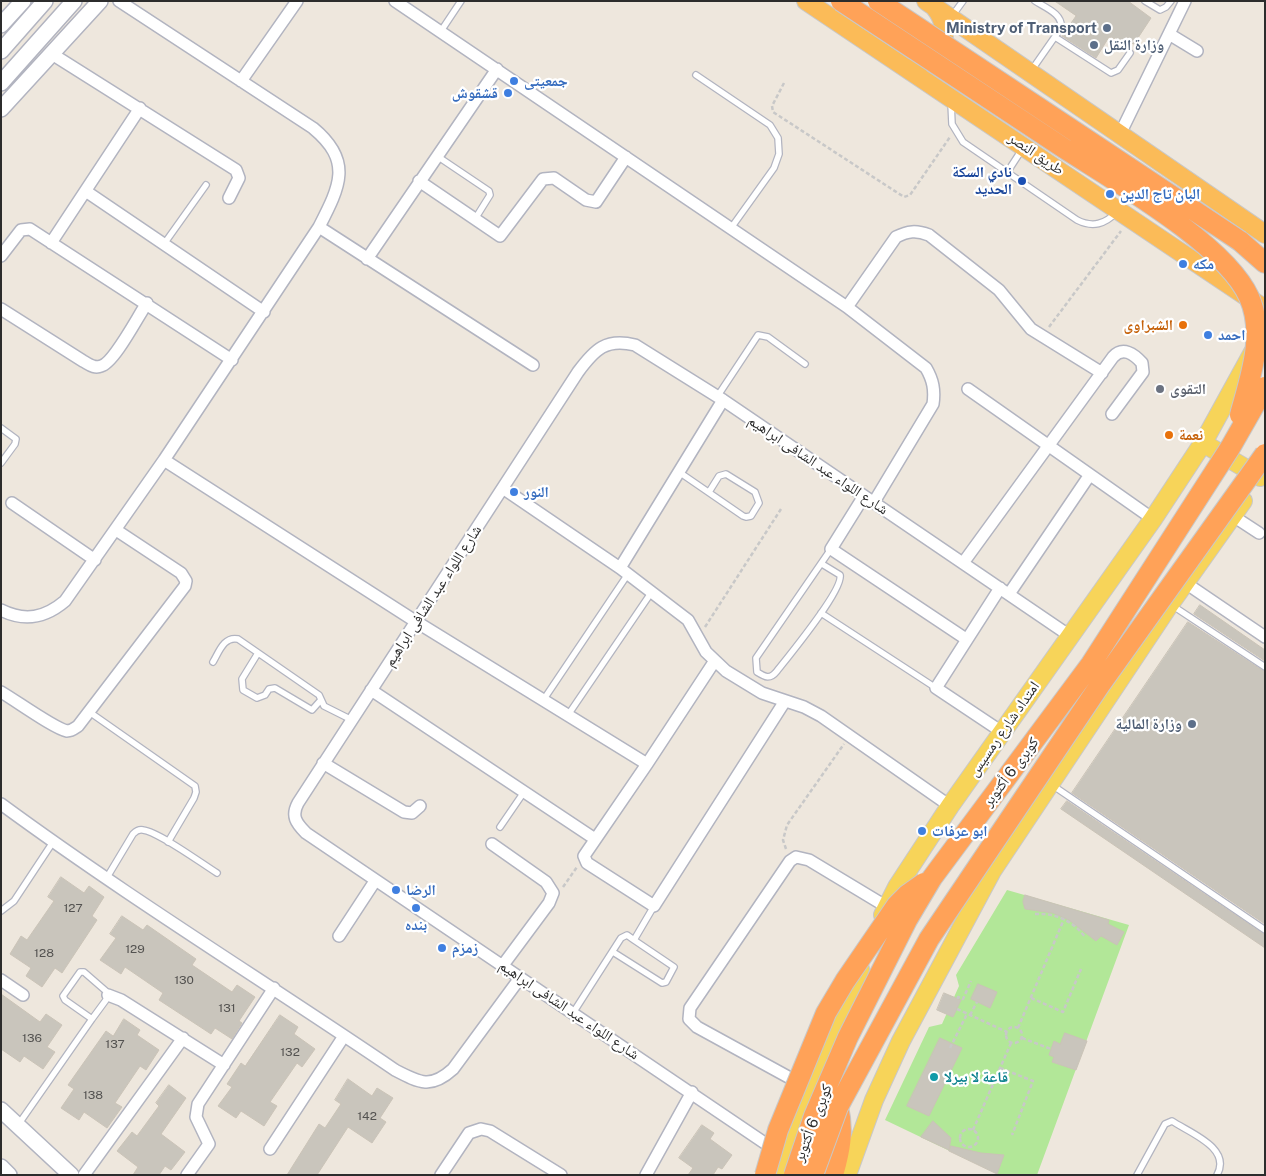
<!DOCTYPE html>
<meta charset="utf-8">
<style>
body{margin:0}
#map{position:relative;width:1266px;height:1176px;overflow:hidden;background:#eee7dd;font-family:"Public Sans",sans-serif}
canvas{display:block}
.frame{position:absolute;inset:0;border:2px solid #2c2c2c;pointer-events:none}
</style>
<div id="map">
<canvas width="1266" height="1176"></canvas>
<div class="frame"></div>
</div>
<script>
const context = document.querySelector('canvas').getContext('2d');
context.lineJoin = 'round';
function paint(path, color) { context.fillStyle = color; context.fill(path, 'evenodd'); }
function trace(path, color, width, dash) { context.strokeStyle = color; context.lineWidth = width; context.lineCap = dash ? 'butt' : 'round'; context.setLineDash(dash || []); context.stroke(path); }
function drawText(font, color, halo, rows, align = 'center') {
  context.font = font + ' "Public Sans","Noto Naskh Arabic",sans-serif'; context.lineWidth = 4.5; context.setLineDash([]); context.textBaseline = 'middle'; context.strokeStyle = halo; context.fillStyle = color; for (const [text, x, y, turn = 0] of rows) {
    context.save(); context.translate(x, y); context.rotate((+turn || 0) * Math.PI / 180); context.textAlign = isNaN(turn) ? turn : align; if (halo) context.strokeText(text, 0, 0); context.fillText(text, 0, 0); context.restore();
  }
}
paint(new Path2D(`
 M1007,890l122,35 -92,250h-37l-115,-55 44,-93 13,-3 17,-38 -3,-11z`), '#b2e798');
const building = new Path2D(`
 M1055,1h73l23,17 -17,26 -25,-7 -13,21 -34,-22 14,-20z
 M1200,605l65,45v11l-71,-47z
 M1188,622l77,50v252l-193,-131z
 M1067,801l198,134v13l-204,-139z
 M61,877l23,16 5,-7 15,11 -12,19 5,4 -35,53 -7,-5 -13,19 -16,-11 5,-8 -21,-14 11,-18 6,4 27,-39 -6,-4z
 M1025,895l84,25 -1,4 16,8 -7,13 -16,-9 -5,5 -27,-21 -16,-7 -28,-4 -2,-7z
 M122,916l21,14 4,-5 49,34 -4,6 40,27 5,-7 18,12 -16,24 3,2 -10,16 -17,-11 -4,6 -52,-34 4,-7 -38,-26 -4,7 -21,-14 16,-22 -6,-4z
 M978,984l19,8 -7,16 -19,-9z
 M944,993l17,7 -8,17 -16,-7z
 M1,994l39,28 6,-8 16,11 -15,22 8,5 -12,17 -19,-13 -4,6 -19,-13z
 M280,1015l18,12 -4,7 21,15 -13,18 -5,-4 -27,39 7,4 -13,20 -23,-15 -5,7 -18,-12 14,-19 -5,-3 14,-21 4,3z
 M124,1019l16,11 -3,5 22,15 -13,20 -6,-4 -25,37 7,4 -15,21 -23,-16 -5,8 -18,-12 13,-19 -6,-4 38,-54 7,5z
 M1065,1033l22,8 -11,29 -24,-8 2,-5 -5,-2 5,-14 6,3z
 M940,1038l22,10 -33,68 -22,-10z
 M348,1079l24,17 5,-8 16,10 -13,20 6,4 -14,21 -24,-16 -31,48h-30l32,-51 6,4 16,-24 -6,-4z
 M169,1085l17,13 -25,36 24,18 -14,18 -6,-4 -6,9h-26l5,-8 -21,-16 15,-19 5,4 22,-30 -3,-3z
 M933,1121l18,17 -2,12 -28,-13z
 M702,1125l12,8 -4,6 22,16 -10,14 -4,-2 -5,8h-25l5,-7 -14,-10z
 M951,1146l30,7 23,2 -7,19 -48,-23z`);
paint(building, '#c9c5bc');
trace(building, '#cac3b7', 1);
const service = new Path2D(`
 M1145,1l15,9 6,-3 5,-6
 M952,16l11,-15
 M441,31l20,-30
 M1055,37l56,36 7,-3 12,-17
 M1031,71l30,-43c2,-14 -15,-20 -26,-27
 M696,75l74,50 8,13 1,16 -5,14 -43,60
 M951,103l1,21 11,18 114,78c16,8 28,4 40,-8
 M437,156l52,35 1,4 -15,24
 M1008,171l15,-23
 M164,244l42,-59
 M717,397l41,-62 10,2 37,27
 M1,428l15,11 -1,5 -14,19
 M679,472l64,44 3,1 5,-1 8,-13 -4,-11 -29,-18 -7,2 -10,16
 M822,564l18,11c4,14 -52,82 -63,96 -7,9 -12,6 -20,1l-1,-14 75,-109
 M1173,606l92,61
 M821,613l115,75
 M258,653l-16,26 1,11 14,8 8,-3 4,-6 6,-1 37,22 8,-9
 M213,662c6,-10 11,-26 25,-23l81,56 5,11 28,14
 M544,699l84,-125
 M88,711l107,75 1,6 -2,6 -26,44
 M568,715l83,-122
 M1052,785l213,145
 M500,827l24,-35
 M106,879l27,-45c3,-3 6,-5 10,-4 16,2 58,33 74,43
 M1,911l13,-10 39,-59
 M634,940l20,-34
 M80,972h4l23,20 -1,8 -14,19 -27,-19 -2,-4z
 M573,1013l48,-75 6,-3 7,5 40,27 -8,15 -4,1 -49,-31
 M18,1125l74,-106
 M1137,1175l28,-51 7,-3c18,12 60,27 45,54`);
const minor = new Path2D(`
 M395,1l452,306 79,61c7,12 9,22 7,36l-59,98
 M1169,34l28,17
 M52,54l184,116 3,8 -10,20
 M241,81l56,-80
 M1120,134l65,-133
 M419,181l81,55 43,-57 11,-1 32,22 10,2 30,-45
 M87,192l177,120
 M319,227l214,138
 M51,243l89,-135
 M1,256l20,-26 9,-1 202,131
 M367,259l130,-190
 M847,307l49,-70c12,-6 20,-7 33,-2l70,55 32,39 71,44
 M1,309l82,52c6,3 11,8 18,5 13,-3 37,-50 46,-63
 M968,389l185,130
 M164,460l251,161 232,143
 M504,489l116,79 68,52 18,32 20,19 36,22 42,14 17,9 129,90
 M864,496l-33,53 135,90
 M12,503l83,57
 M1233,516l26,17
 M963,563l150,-206c10,-11 21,-3 29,6l1,9 -31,42
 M620,568l103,-168
 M1187,584l78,53
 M1000,588l-64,100 66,44
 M1009,594l80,-118
 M1,610c24,12 44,8 64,-9l99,-141 155,-233c21,-41 34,-66 -6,-99l-194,-127
 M714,662l-67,102 -63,92 3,7 67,43 131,-205
 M371,690l224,149
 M1,692c14,8 54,37 66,39 5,0 8,-3 11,-5l107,-140 1,-5 -5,-8 -65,-43
 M323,763l81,49 8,1 8,-7
 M1,804c128,94 263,177 394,266 25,13 36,19 58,-1l67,-91
 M492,844l54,38 7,11 -4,10 -46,62
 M339,936l36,-55
 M1,980l22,15
 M108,995l13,5 103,65
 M801,1084l-104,-57 -8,-8 1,-11 100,-147 6,-4 13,3 78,47
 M270,1149l74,-113
 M775,1150l-469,-317c-10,-10 -15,-17 -8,-30l280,-431c17,-23 28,-34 57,-27l88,55 347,236
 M84,1175l99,-137
 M187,1175l22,-31 -13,-27 2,-13 76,-116
 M441,1175l28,-42 12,-4 9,2 71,44
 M646,1175l46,-83`);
const secondary = new Path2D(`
 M1,25l22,-24
 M1,51l44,-50
 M1,83l73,-82
 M1,109l99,-108
 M1,1110l70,65
 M1,1167l8,8`);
const primary = new Path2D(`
 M1203,443l57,34
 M883,915l14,-28 53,-81 203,-287 50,-76 50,-91
 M779,1175l30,-87 51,-119
 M847,1175l27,-75 27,-59 91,-170 178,-267 73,-103`);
const trunk = new Path2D(`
 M806,1l459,308
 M926,1l339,233
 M917,64c28,-4 35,-36 18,-56`);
const motorway = new Path2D(`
 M1240,241l25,22
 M833,1175c7,-24 11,-44 5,-68`);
trace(service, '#b2b4c0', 8);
trace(minor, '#b2b4c0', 14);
trace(secondary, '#b2b4c0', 18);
trace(primary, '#c8c8c8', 20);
trace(trunk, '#c8c8c8', 20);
trace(motorway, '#c8c8c8', 22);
trace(new Path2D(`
 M784,83l-12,23 1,6 131,85 6,-2 40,-58
 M1049,327l72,-96
 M705,627l76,-118
 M786,849l-3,-9 4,-15 57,-81
 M563,887l14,-20
 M1035,914c20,-1 37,6 50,23
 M1031,998l32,14 18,-43
 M958,999v-2l5,2 8,-18
 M957,1009l50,23
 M970,1015l7,-13
 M1006 1035a8 8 0 1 1 16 0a8 8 0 1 1-16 0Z
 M1018,1028l46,-109
 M1022,1038l29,11
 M950,1048l17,-34
 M1000,1068l33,13 -21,54
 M960 1138a9 9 0 1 1 18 0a9 9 0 1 1-18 0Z
 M973,1130l38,-87`), '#c8c8c8', 2.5, [4, 2.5]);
trace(service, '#fff', 5.5);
trace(minor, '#fff', 11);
trace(secondary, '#fff', 15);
trace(primary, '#f7d459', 18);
trace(trunk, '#fbbb58', 18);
trace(motorway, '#ffa258', 20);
const motorwayBridge = new Path2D(`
 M841,1c73,48 145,96 218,144 52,34 166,98 190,152 17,38 1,81 -9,118
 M878,1l362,240
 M765,1175l13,-45 48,-117 19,-32 52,-76 10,-10 17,-12
 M794,1175l20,-59 34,-79 59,-117 25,-42 159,-214 139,-216 35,-61
 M813,1175l25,-68 91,-168 171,-254 165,-231`);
trace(motorwayBridge, '#c8c8c8', 22, []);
trace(motorwayBridge, '#ffa258', 20);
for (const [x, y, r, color] of [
 [1107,28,5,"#5c6f8a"],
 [1094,45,5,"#5c6f8a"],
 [514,81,5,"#3f7fe0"],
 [508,93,5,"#3f7fe0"],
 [1022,181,5,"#1a4fb4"],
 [1110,194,5,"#3f7fe0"],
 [1183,264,5,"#3f7fe0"],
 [1183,325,5,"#e8710a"],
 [1208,335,5,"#3f7fe0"],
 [1160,389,5,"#6b7280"],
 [1169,435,5,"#e8710a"],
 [514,492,5,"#3f7fe0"],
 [1192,724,5,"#5c6f8a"],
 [922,831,5,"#3f7fe0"],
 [396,890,5,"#3f7fe0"],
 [416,908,5,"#3f7fe0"],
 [442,948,5,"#3f7fe0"],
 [934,1077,5,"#0f9aa8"]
]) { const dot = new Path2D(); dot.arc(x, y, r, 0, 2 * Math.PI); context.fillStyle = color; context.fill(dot); trace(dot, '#fff', 2); }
drawText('12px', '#535250', null, [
 ["127",73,908],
 ["129",135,949],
 ["128",44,953],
 ["130",184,980],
 ["131",227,1008],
 ["136",32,1038],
 ["137",115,1044],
 ["132",290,1052],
 ["138",93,1095],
 ["142",367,1116]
]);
drawText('bold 15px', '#4e5e75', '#fff', [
 ["Ministry of Transport",1097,28],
 ["وزارة النقل",1104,45,"left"],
 ["وزارة المالية",1182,724]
], 'right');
drawText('bold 15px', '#366cbe', '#fff', [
 ["جمعيتى",524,81],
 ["قشقوش",498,93,"right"],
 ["البان تاج الدين",1120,194],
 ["مكه",1193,264],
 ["احمد",1218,335],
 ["النور",524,492],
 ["ابو عرفات",932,831],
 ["الرضا",406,890],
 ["بنده",416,925,"center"],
 ["زمزم",452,948]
], 'left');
drawText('15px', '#2c2c2c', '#fff', [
 ["طريق النصر",1036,154,34],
 ["شارع اللواء عبد الشافى ابراهيم",818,465,34],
 ["شارع اللواء عبد الشافى ابراهيم",433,596,-57],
 ["امتداد شارع رمسيس",1004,729,-55],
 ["كوبرى 6 أكتوبر",1011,772,-53],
 ["شارع اللواء عبد الشافى ابراهيم",569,1010,34],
 ["كوبرى 6 أكتوبر",813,1123,-69]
]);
drawText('bold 15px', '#164399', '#fff', [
 ["نادي السكة",1012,172],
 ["الحديد",1012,189]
], 'right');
drawText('bold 15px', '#c56008', '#fff', [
 ["الشبراوى",1173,325],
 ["نعمة",1179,435,"left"]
], 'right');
drawText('bold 15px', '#5b616d', '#fff', [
 ["التقوى",1170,389]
], 'left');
drawText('bold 15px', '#0d838f', '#fff', [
 ["قاعة لا بيرلا",944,1077]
], 'left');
</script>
